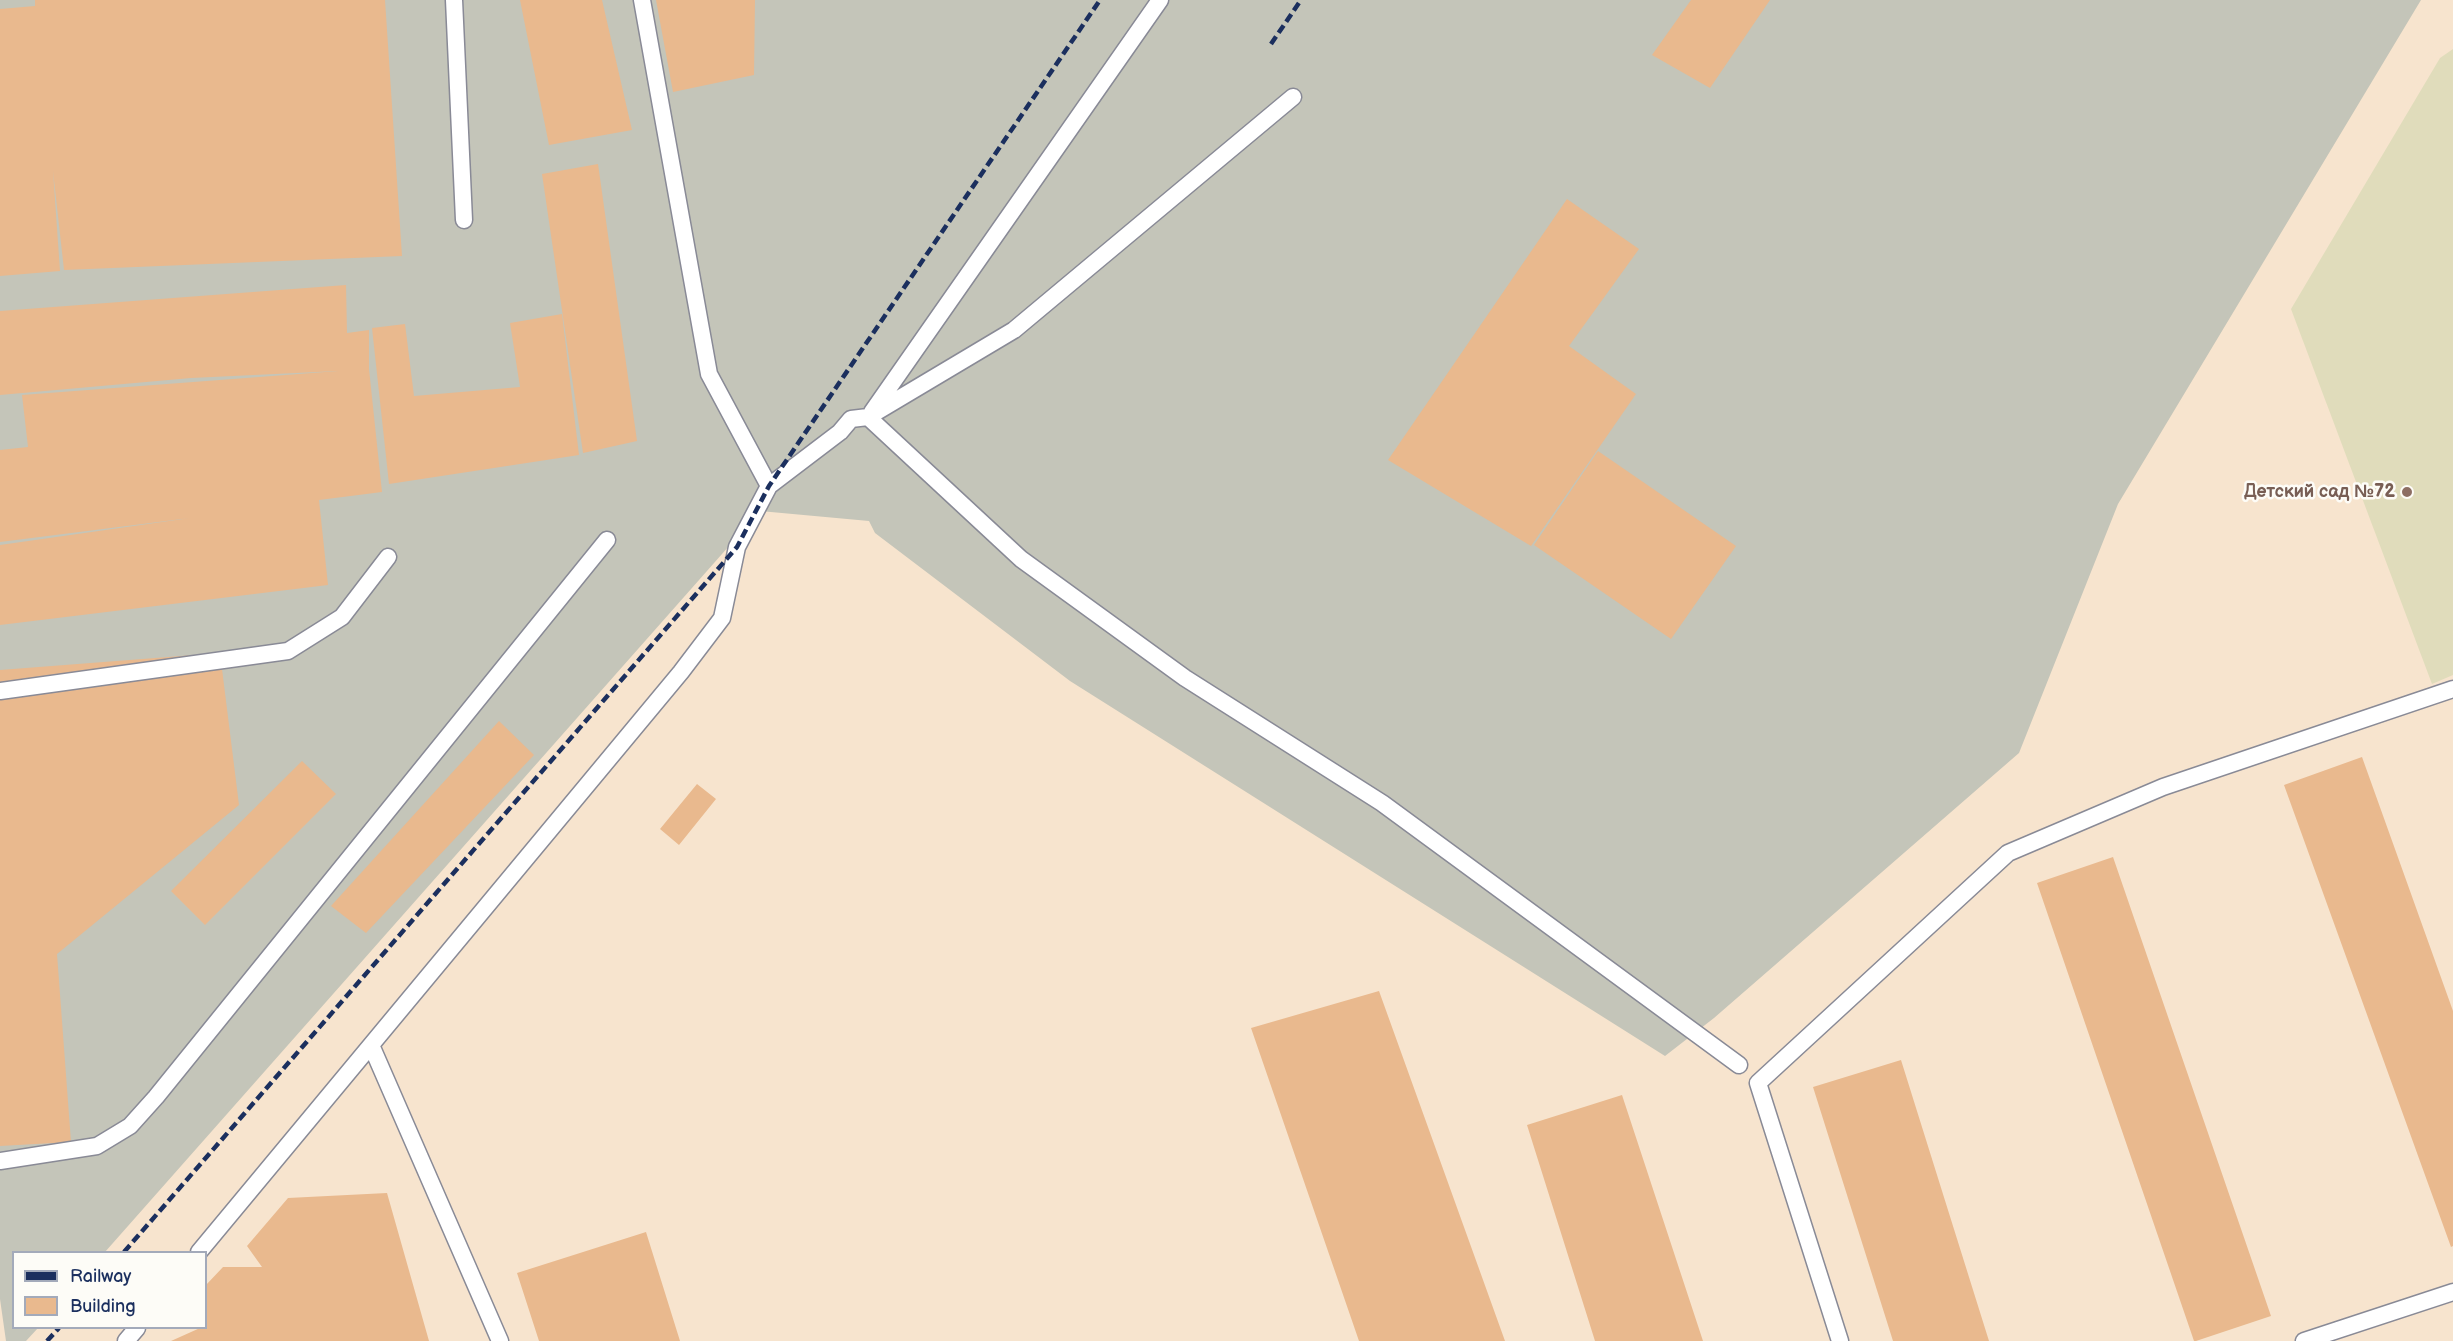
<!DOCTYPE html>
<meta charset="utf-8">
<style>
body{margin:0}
#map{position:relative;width:2453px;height:1341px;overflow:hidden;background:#f7e4ce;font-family:"Balsamiq Sans",sans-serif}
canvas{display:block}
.legend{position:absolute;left:12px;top:1251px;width:195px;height:78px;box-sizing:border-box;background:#fdfcf7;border:2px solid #a3aaba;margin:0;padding:8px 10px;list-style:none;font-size:18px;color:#1b2f5e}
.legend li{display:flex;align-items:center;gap:12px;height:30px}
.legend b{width:30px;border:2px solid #a3aaba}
</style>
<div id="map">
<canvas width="2453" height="1341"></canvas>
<ul class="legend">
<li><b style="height:8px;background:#1b2f5e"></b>Railway</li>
<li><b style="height:16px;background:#e9b98e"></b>Building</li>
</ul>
</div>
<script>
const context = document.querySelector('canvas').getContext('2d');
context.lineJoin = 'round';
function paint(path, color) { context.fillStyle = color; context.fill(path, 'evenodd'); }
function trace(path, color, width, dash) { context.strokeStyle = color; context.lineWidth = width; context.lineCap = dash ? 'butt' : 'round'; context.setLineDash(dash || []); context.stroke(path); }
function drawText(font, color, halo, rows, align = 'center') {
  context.font = font + ' "Balsamiq Sans",sans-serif'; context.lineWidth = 5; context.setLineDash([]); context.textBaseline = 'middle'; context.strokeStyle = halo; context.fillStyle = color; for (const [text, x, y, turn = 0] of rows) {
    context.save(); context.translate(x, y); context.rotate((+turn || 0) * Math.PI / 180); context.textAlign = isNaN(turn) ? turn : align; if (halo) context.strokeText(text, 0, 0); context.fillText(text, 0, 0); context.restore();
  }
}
paint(new Path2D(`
 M2453,49v626l-21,9 -141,-375 149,-251z`), '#e0dcbb');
paint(new Path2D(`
 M0,0h2421l-303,504 -99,249 -305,265 -49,38 -595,-375 -195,-148 -6,-12 -109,-10 -655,741h-91v76h24l-12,13h-20l-6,-42z`), '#c4c5b9');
paint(new Path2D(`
 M35,0h350l17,256 -338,14 -11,-99 7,100 -60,5v-267l35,-3z
 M520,0h82l30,130 -83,15z
 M656,0h99l-1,75 -81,17z
 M1691,0h79l-60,88 -58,-33z
 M598,164l39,277 -54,12 -41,-279z
 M1567,199l72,50 -70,97 67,48 -105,152 -143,-86z
 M346,285l1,48 22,-3v39l13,123 -63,8 9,85 -328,40v-80l190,-27 -190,24v-92l28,-3 -6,-52 316,-24 -147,7 -191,17v-84z
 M562,314l17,141 -190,29 -17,-156 33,-4 9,72 106,-9 -10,-64z
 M1598,451l138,95 -65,93 -137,-94z
 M220,653l19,152 -182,149 14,188 -71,4v-476z
 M499,721l35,34 -168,178 -35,-27z
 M2362,757l91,254v235l-2,1 -167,-462z
 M302,761l34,33 -131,131 -34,-34z
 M697,784l19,15 -37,46 -19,-16z
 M2113,857l158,459 -75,25h-2l-157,-458z
 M1379,991l126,350h-146l-108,-313z
 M1901,1060l88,281h-96l-80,-254z
 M1622,1095l81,246h-108l-68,-216z
 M387,1193l42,148h-258l29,-13h6v-43l17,-18h39l-15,-21 41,-48z
 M646,1232l34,109h-141l-22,-68z`), '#e9b98e');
const service = new Path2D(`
 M454,0l10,220
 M872,412l288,-412
 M868,417l146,-87 279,-233
 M769,486l71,-54 11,-13 17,-2 153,142 164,119 197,125 357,262
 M0,691l288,-40 54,-34 46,-60
 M371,1045l129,296
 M0,1161l97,-15 33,-20 26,-29 451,-557
 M199,1252l482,-580 41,-54 15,-71 32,-61 -60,-112 -67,-374
 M126,1341l11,-13
 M1840,1341l-82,-258 250,-230 155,-66 290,-98
 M2304,1341l149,-49`);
trace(service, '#898a96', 19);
trace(service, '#fff', 16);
trace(new Path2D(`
 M1271,44l30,-44
 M124,1252l613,-705 32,-61 331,-486
 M47,1341l12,-13`), '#1b2f5e', 4.5, [9, 4.5]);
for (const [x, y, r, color] of [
 [2407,492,6,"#8d6e63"]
]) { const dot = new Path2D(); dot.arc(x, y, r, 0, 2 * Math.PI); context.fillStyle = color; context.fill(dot); trace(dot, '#fdfcf7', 2); }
drawText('bold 18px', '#785e54', '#fdfcf7', [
 ["Детский сад №72",2395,492]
], 'right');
</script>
